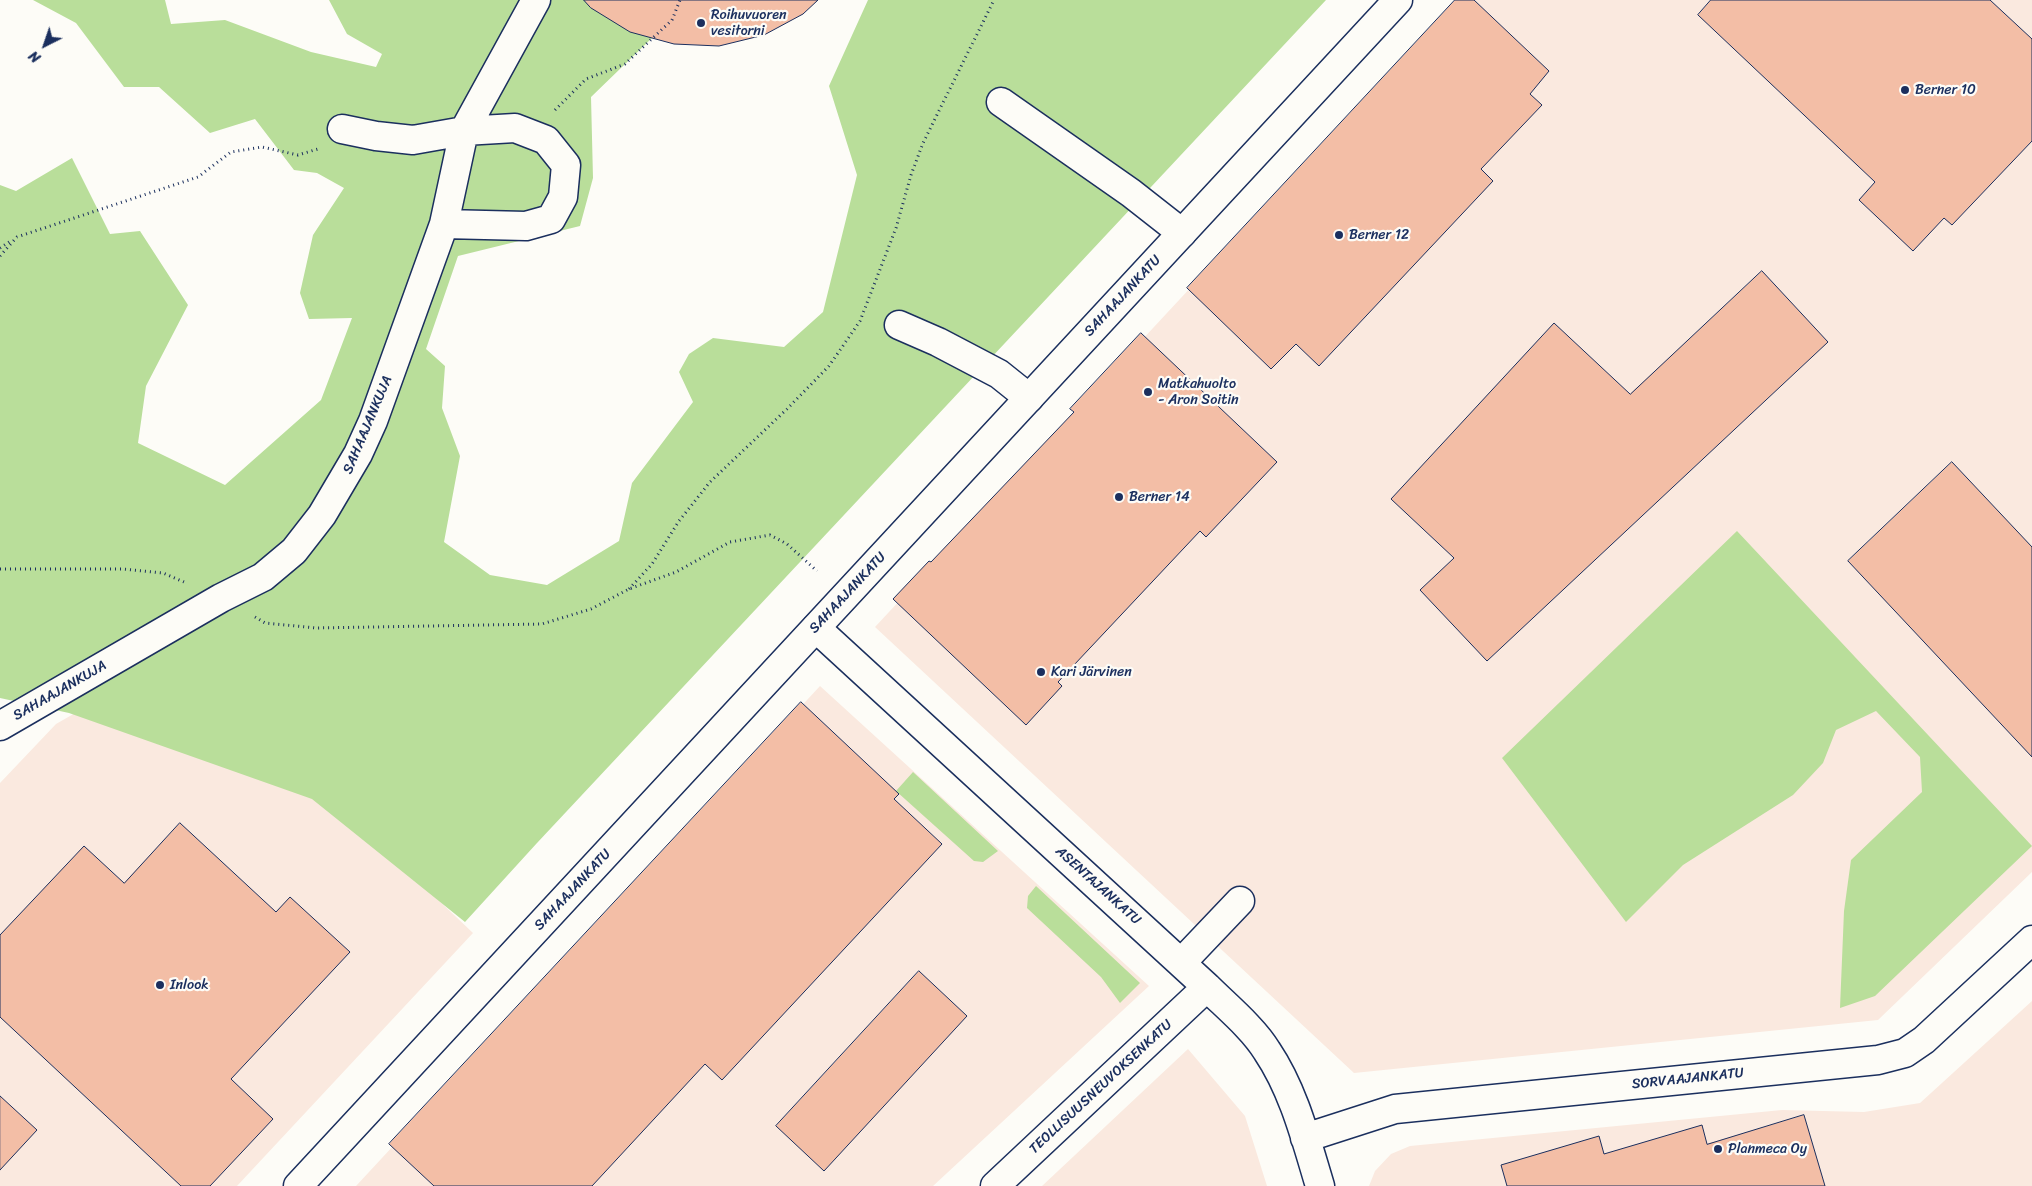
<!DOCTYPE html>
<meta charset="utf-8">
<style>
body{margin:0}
#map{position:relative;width:2032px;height:1186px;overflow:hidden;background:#fdfcf7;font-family:Sriracha,sans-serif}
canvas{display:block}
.north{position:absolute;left:20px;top:20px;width:50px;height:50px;-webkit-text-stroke:4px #fdfcf7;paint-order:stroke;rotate:221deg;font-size:14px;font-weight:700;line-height:20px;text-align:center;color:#1b2f5e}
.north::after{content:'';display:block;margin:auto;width:18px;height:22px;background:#1b2f5e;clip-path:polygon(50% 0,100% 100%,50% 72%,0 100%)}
</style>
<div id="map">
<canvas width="2032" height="1186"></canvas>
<div class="north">N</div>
</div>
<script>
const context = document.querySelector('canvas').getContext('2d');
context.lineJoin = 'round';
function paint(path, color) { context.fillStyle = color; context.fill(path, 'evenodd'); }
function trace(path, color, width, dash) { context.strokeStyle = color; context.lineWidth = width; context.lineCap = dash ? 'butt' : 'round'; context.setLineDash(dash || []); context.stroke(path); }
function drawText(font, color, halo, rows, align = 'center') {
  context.font = font + ' Sriracha,sans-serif'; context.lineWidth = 4.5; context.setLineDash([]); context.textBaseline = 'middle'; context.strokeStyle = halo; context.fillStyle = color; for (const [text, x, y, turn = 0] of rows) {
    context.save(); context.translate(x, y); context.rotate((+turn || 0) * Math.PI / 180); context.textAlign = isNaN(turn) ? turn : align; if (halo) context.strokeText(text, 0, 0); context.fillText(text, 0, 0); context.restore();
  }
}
paint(new Path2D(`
 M1458,0h574v872l-154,148 -524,53 -479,-446z
 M126,684l184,94 163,155 -236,253h-237v-403l56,-59z
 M820,686l329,300 -216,200h-577z
 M2032,1001v185h-663l6,-15 16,-17 19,-8 372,-36 82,2 56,-9z
 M1188,1049l57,67 22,70h-225z`), '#fae9df');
paint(new Path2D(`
 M33,0h132l6,24 54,-4 86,32 65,15 6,-13 -35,-20 -18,-34h369l-45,37 -62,60 2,81 -13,48 -122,30 -32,93 19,17 -3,42 18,48 -16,86 46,33 57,10 72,-44 13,-58 61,-81 -14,-30 10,-18 24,-16 71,9 39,-35 34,-137 -28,-89 39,-86h458l-789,843 -72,79 -153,-123 -243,-86 -69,-15v-513l16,6 56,-33 38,76 30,-3 48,74 -42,81 -8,57 87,42 96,-85 31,-82 -43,1 -9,-26 13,-58 31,-47 -27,-15 -23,-3 -39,-51 -45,14 -51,-46h-35l-48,-64z
 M1737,531l295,315 -157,150 -35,12 4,-97 7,-51 71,-68 -2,-35 -44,-46 -40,19 -13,33 -30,32 -110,70 -57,57 -124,-164z
 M913,772l85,79 -15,11 -9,-1 -78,-70z
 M1036,886l104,97 -20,20 -19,-26 -74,-69 1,-12z`), '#b9de9a');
const building = new Path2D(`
 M584,0h234l-15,14 -39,21 -45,11 -45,-2 -44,-12 -39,-24z
 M1455,0h19l75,71 -19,23 12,11 -61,64 12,12 -174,185 -23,-22 -25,25 -84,-81z
 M1711,0h279l42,39v102l-80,84 -8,-7 -31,33 -54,-51 16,-18 -177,-167z
 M1762,271l66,71 -341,319 -67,-71 34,-32 -63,-59 163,-176 76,71z
 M1141,333l136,129 -71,75 -6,-6 -142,151 4,4 -36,39 -133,-126 36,-38 2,1 143,-150 -4,-3z
 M1952,462l80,85v210l-184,-196z
 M801,702l98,92 -5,5 48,45 -220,236 -17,-16 -113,122h-158l-45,-42z
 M180,823l96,89 14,-15 60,55 -119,127 42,40 -63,67h-29l-181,-169v-82l84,-89 40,37z
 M919,971l48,45 -143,155 -48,-45z
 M0,1096l37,34 -37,40z
 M1804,1115l21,71h-318l-6,-21 98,-29 5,18 98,-29 5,19z`);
paint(building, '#f3bea6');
trace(building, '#1b2f5e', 1);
const minor = new Path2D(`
 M1001,102l130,91 51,40
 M342,129l34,7 37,4 51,-9 51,-3 31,12 20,25 -3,32 -12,22 -25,7 -82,-2
 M899,325l39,17 61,32 30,24
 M816,628l391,359c19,19 46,41 60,64 27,40 39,89 53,135
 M0,726l221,-128 42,-21 31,-26 28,-36 36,-61 15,-33 71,-197 20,-93 72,-131
 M1181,963l59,-62
 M1305,1138l90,-29 483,-49 27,-7 19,-13 108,-100
 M995,1186l212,-199`);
const major = new Path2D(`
 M298,1186l1100,-1186`);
trace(minor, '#1b2f5e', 31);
trace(major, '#1b2f5e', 31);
trace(new Path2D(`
 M555,110l31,-31 39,-15 47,-44 8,-20
 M0,248l12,-8
 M0,256l17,-19 181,-60 33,-25 31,-5 36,8 20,-6
 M0,569h123l40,4 21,9
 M629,589l23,-25 27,-43 31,-39 77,-73 42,-43 31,-45 36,-93 15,-53 12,-32 71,-143
 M255,617l10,6 51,5 226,-4 49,-15 38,-20 47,-17 54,-30 40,-7 17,9 30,27`), '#1b2f5e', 3, [1, 4]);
trace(minor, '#fdfcf7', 28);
trace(major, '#fdfcf7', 28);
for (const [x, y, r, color] of [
 [701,23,5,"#1b2f5e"],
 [1905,90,5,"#1b2f5e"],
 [1339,235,5,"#1b2f5e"],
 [1148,392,5,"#1b2f5e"],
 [1119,497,5,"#1b2f5e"],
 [1041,672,5,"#1b2f5e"],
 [160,985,5,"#1b2f5e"],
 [1718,1149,5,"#1b2f5e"]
]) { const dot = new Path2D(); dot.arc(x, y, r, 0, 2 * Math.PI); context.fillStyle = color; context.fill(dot); trace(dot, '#fdfcf7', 2); }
drawText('14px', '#1b2f5e', '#fdfcf7', [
 ["Roihuvuoren",711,15],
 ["vesitorni",711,31],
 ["Berner 10",1915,90],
 ["Berner 12",1349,235],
 ["Matkahuolto",1158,384],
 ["- Aron Soitin",1158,400],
 ["Berner 14",1129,497],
 ["Kari Järvinen",1051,672],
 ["Inlook",170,985],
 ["Planmeca Oy",1728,1149]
], 'left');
drawText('14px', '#1b2f5e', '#fdfcf7', [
 ["SAHAAJANKATU",1123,296,-47],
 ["SAHAAJANKUJA",368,425,-67],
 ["SAHAAJANKATU",848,593,-47],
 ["SAHAAJANKUJA",60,691,-30],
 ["ASENTAJANKATU",1098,886,42],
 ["SAHAAJANKATU",573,890,-47],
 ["SORVAAJANKATU",1688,1079,-6],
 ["TEOLLISUUSNEUVOKSENKATU",1101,1087,-43]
]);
</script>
